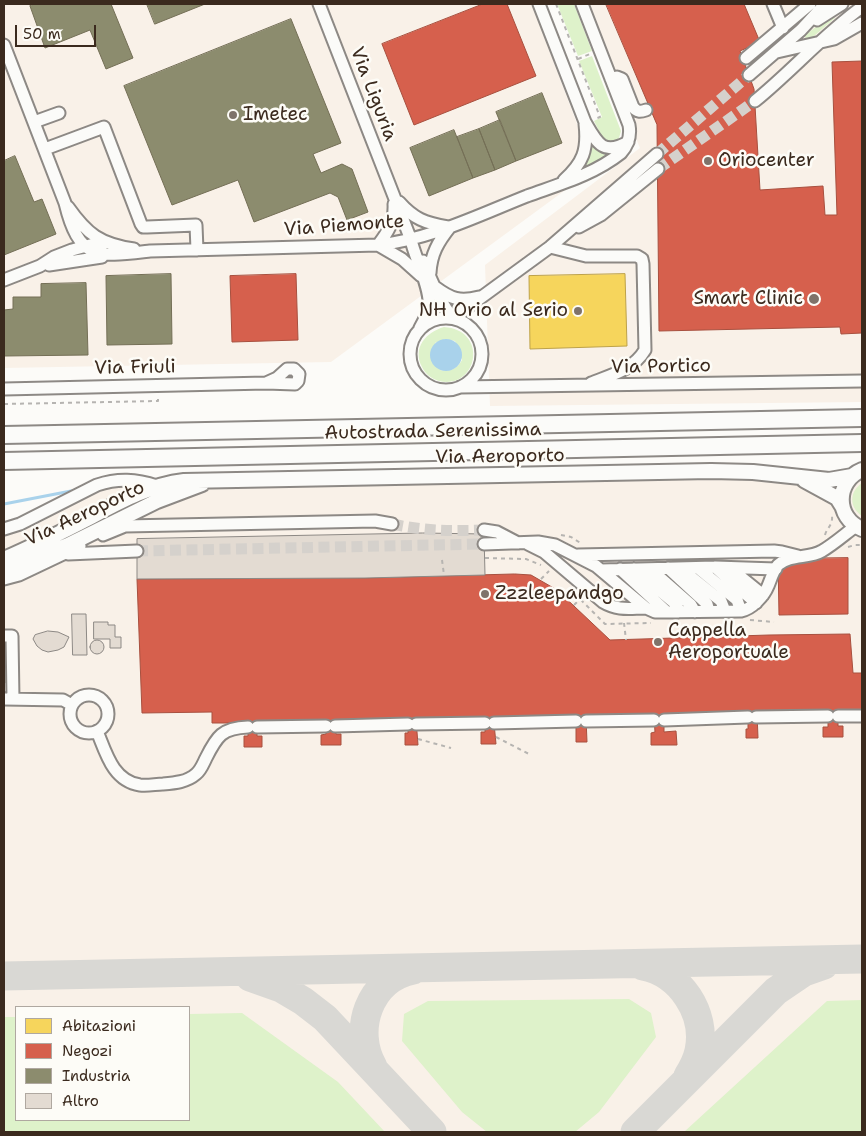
<!DOCTYPE html>
<style>
body{margin:0}
#map{position:relative;width:866px;height:1136px;overflow:hidden;background:#fcfbf8;font-family:"Shantell Sans",sans-serif}
canvas{display:block}
.frame{position:absolute;inset:0;border:5px solid #3b2a1e;pointer-events:none}
.legend{position:absolute;left:15px;top:1006px;width:175px;height:115px;box-sizing:border-box;background:#fdfcf7;border:1px solid #afa8a0;margin:0;padding:6px 9px;list-style:none;font-size:15px;color:#3b2a1e}
.legend li{display:flex;align-items:center;gap:10px;height:25px}
.legend b{width:25px;border:1px solid #afa8a0}
.scale{position:absolute;left:15px;top:25px;width:81px;height:22px;box-sizing:border-box;border:2px solid #3b2a1e;border-top:0;padding-left:6px;font-size:15px;line-height:18px;white-space:nowrap;color:#3b2a1e;-webkit-text-stroke:4px #fdfcf7;paint-order:stroke}
</style>
<div id="map">
<canvas width="866" height="1136"></canvas>
<div class="frame"></div>
<ul class="legend">
<li><b style="height:14px;background:#f6d55c"></b>Abitazioni</li>
<li><b style="height:14px;background:#d6604d"></b>Negozi</li>
<li><b style="height:14px;background:#8c8c6e"></b>Industria</li>
<li><b style="height:14px;background:#e3dbd2"></b>Altro</li>
</ul>
<div class="scale">50 m</div>
</div>
<script>
const context = document.querySelector('canvas').getContext('2d');
context.lineJoin = 'round';
function paint(path, color) { context.fillStyle = color; context.fill(path, 'evenodd'); }
function trace(path, color, width, dash) { context.strokeStyle = color; context.lineWidth = width; context.lineCap = dash ? 'butt' : 'round'; context.setLineDash(dash || []); context.stroke(path); }
function drawText(font, color, halo, rows, align = 'center') {
  context.font = font + ' "Shantell Sans",sans-serif'; context.lineWidth = 5; context.setLineDash([]); context.textBaseline = 'middle'; context.strokeStyle = halo; context.fillStyle = color; for (const [text, x, y, turn = 0] of rows) {
    context.save(); context.translate(x, y); context.rotate((+turn || 0) * Math.PI / 180); context.textAlign = isNaN(turn) ? turn : align; if (halo) context.strokeText(text, 0, 0); context.fillText(text, 0, 0); context.restore();
  }
}
paint(new Path2D(`
 M4,4h528l62,165 -263,193 -327,6z
 M579,4h283v398l-372,4 -5,-141 155,-117z
 M862,476v656h-858v-600l104,-48zM16,1007h173v113h-173z`), '#f9f1e8');
paint(new Path2D(`
 M557,4h17l18,47 -14,5z
 M833,14l2,4 -27,23 -4,-5z
 M592,56l29,75 -2,7 -6,4 -9,-1 -10,-20 8,-4 -23,-56z
 M592,143l11,9 11,1 -34,19 8,-12z
 M444,327c45,3 34,63 -5,54 -7,-2 -14,-7 -17,-14 -10,-19 4,-35 22,-40zM445,339l10,2 7,19c-5,9 -12,12 -22,10l-5,-27z
 M862,483v33c-13,-9 -13,-24 0,-33z
 M629,999l22,14 5,24 -57,75 -24,20h-88l-25,-20 -60,-71 2,-27 24,-13z
 M862,1000v132h-178l143,-131z
 M242,1013l96,69 47,50h-381v-115h12v103h173v-106z`), '#def2ca');
paint(new Path2D(`
 M430 355a16 16 0 1 1 32 0a16 16 0 1 1-32 0Z`), '#a9d2eb');
const homes = new Path2D(`
 M625,274l2,72 -97,3 -1,-73z`);
paint(homes, '#f6d55c');
trace(homes, '#bea249', 1);
const shops = new Path2D(`
 M483,4h24l29,72 -122,49 -32,-81z
 M606,4h138l16,38 -20,9 14,38 6,101 63,-4 2,29h12l-5,-153 30,-1v272l-21,1 -1,-7 -181,4 -2,-206z
 M296,274l2,66 -66,2 -2,-66z
 M848,558v56l-69,1 -1,-56z
 M515,574l16,1 26,15 53,50 159,-5 81,-1 3,39h9v38h-24v15h5v11h-20v-10h5v-15l-71,1 1,25h-12v-9h2v-17l-84,3v17l12,-1 1,14h-26v-12l4,-1 -1,-15 -68,1 1,24h-11v-24l-82,5 2,21h-15v-12h4v-9l-69,-4 2,26h-13v-12h3v-14l-73,2 1,13h5v11h-20v-10l5,-1v-13l-69,2v13h5v11h-18v-11h4v-13h-36v-11l-70,1 -5,-134 228,-1z`);
paint(shops, '#d6604d');
trace(shops, '#a8503f', 1);
const industry = new Path2D(`
 M35,4h76l22,54 -27,11 -16,-39 -45,18 -15,-42z
 M147,4h58l-50,20z
 M291,19l50,124 -28,11 8,19 21,-9 10,5 16,43 -21,8 -9,-23 -8,-4 -76,29 -16,-42 -66,25 -48,-119z
 M542,93l20,50 -46,18 -20,-49z
 M500,120l16,41 -21,9 -16,-41z
 M479,129l16,41 -22,8 -16,-41z
 M454,130l19,48 -44,18 -19,-48z
 M15,156l19,46 8,-3 14,35 -52,21v-94z
 M171,274l1,70 -65,1 -1,-69z
 M86,283l2,72 -84,1v-46l9,-1v-12h28v-13z
 M4,643l1,40h-1z`);
paint(industry, '#8c8c6e');
trace(industry, '#746f56', 1);
trace(new Path2D(`
 M4,504l67,-13`), '#a9d2eb', 3);
trace(new Path2D(`
 M643,966c37,7 64,47 56,85 -2,9 -6,17 -11,25
 M4,976l858,-17
 M250,977l31,11 22,13 22,17 107,114
 M373,1067c-21,-37 -4,-88 40,-97
 M635,1132l141,-141 28,-19 20,-7`), '#d9d8d4', 29);
const building = new Path2D(`
 M423,533l61,1 1,41 -120,3 -228,1v-40z
 M72,614h14l1,41h-14z
 M94,622h14v3h7v12h6v11h-11v-9h-16z
 M48,631l10,1 11,5 -5,10 -6,3 -10,2 -6,-2 -5,-4 -4,-7 2,-4z
 M90 647a7 7 0 1 1 14 0a7 7 0 1 1-14 0Z`);
paint(building, '#e3dbd2');
trace(building, '#8d8985', 1);
trace(new Path2D(`
 M657,154l92,-79
 M658,169l97,-68
 M392,524c34,7 58,7 92,6
 M137,551l347,-7`), '#d5d1cc', 11, [11, 5.5]);
const minor = new Path2D(`
 M319,4l92,236c4,18 20,49 18,66 -1,8 -5,15 -9,22
 M539,4l46,118c12,21 18,34 43,20
 M773,4l10,24
 M817,20l25,-16
 M4,45l61,158c14,58 33,54 85,48l228,-6c53,-6 101,-30 149,-49 33,-12 66,-21 94,-43 7,-8 10,-17 8,-28l-47,-121
 M777,52l57,-13 28,-16
 M746,58l64,-54
 M749,75l52,-45 24,-26
 M611,79l6,-2 5,2 11,28c4,5 7,5 13,3
 M755,101c37,-30 68,-66 107,-94
 M34,122l25,-9
 M45,149l59,-22 37,97 2,3h4l49,-2 1,25
 M564,180c19,-17 24,-30 21,-56
 M399,202c15,17 26,21 49,25
 M68,207c19,27 32,37 66,42
 M579,227l22,-12 57,-46
 M378,245l24,14 19,17
 M378,245c10,-13 17,-24 16,-41
 M550,247l36,9h51l5,3 1,5 2,86c-12,20 -34,25 -54,33
 M423,261c9,20 16,40 30,57
 M49,265l53,-8
 M430,273c1,-19 8,-31 20,-46
 M4,280l36,-14 14,-9 18,-7 18,-5 15,-2
 M435,287c16,12 25,15 44,10
 M410 354a36 36 0 1 1 72 0a36 36 0 1 1-72 0Z
 M453,318l97,-71 107,-93
 M287,369h7l5,5 -1,7 -3,3 -29,-1 11,-5z
 M460,387l402,-6
 M4,389l262,-6
 M4,529l16,-5 77,-39c21,-7 39,-6 60,1
 M484,530l13,2 21,11
 M103,535l22,-9 250,-5 17,3
 M484,544l54,-2 17,3 41,21 50,42 9,4 86,-1c11,-2 23,-15 27,-25 3,-7 5,-15 10,-21 12,-11 31,-6 44,-14 12,-7 23,-17 34,-25
 M528,544l16,8 59,50c15,9 27,6 43,6
 M68,554l69,-3
 M578,555l196,-4 8,1 16,4
 M715,567l41,36
 M668,568l39,36 2,7
 M680,568l41,33 4,10
 M698,568l39,32 4,11
 M620,569l47,43
 M634,569l43,36 1,7
 M650,569l41,36 4,7
 M731,569l32,26
 M601,570l114,-3 61,2
 M4,579l15,-4 61,-29
 M4,636h8l1,63
 M70 714a19 19 0 1 1 38 0a19 19 0 1 1-38 0Z
 M4,699l59,1 9,5
 M838,716h24
 M756,717l72,-1
 M664,720l84,-3
 M586,721l68,-1
 M494,723l82,-2
 M416,724l69,-1
 M335,726l73,-2
 M257,727l69,-1
 M97,731c9,22 16,50 43,54 8,1 16,-1 23,-1 12,-1 24,-2 33,-10 5,-4 7,-10 10,-16 11,-22 16,-30 42,-31`);
const major = new Path2D(`
 M862,470c-27,11 -27,48 0,59
 M804,480l33,18 5,8
 M4,559c30,-13 58,-27 87,-42 30,-16 59,-32 93,-36l527,-10 42,1 76,8 23,-4
 M4,570l64,-25 89,-44 45,-17`);
const highway = new Path2D(`
 M4,435l858,-17
 M4,461l858,-18`);
trace(minor, '#8d8985', 15);
trace(major, '#8d8985', 18);
trace(highway, '#8d8985', 20);
trace(new Path2D(`
 M556,4l44,113 -5,2
 M578,59l12,-5
 M4,404l154,-3v-4
 M561,535l10,2 11,7
 M825,535c2,-8 8,-9 7,-20
 M848,547l7,-2h7
 M485,558l41,1 15,6
 M442,560l2,15
 M541,579l8,-8
 M575,594l30,30 46,-1
 M574,605l6,-6
 M750,620l24,2
 M624,623l2,17
 M496,737l33,17
 M418,739l33,9`), '#b6b4b1', 2, [4, 4]);
trace(minor, '#fbfbf9', 11);
trace(major, '#fbfbf9', 14);
trace(highway, '#fbfbf9', 16);
for (const [x, y, r, color] of [
 [233,115,5,"#7f736a"],
 [708,161,5,"#7f736a"],
 [814,299,6,"#7f736a"],
 [578,311,5,"#7f736a"],
 [485,594,5,"#7f736a"],
 [658,642,5,"#7f736a"]
]) { const dot = new Path2D(); dot.arc(x, y, r, 0, 2 * Math.PI); context.fillStyle = color; context.fill(dot); trace(dot, '#fdfcf7', 2); }
drawText('19px', '#3b2a1e', '#fdfcf7', [
 ["Via Liguria",373,94,69],
 ["Via Piemonte",344,226,-4],
 ["Via Portico",661,367,-1],
 ["Via Friuli",135,368,-1],
 ["Autostrada Serenissima",433,432,-1],
 ["Via Aeroporto",500,457,-1],
 ["Via Aeroporto",85,514,-25]
]);
drawText('19px', '#3b2a1e', '#fdfcf7', [
 ["Imetec",243,115],
 ["Oriocenter",718,161],
 ["Smart Clinic",803,299,"right"],
 ["NH Orio al Serio",568,311,"right"],
 ["Zzzleepandgo",495,594],
 ["Cappella",668,631],
 ["Aeroportuale",668,653]
], 'left');
</script>
